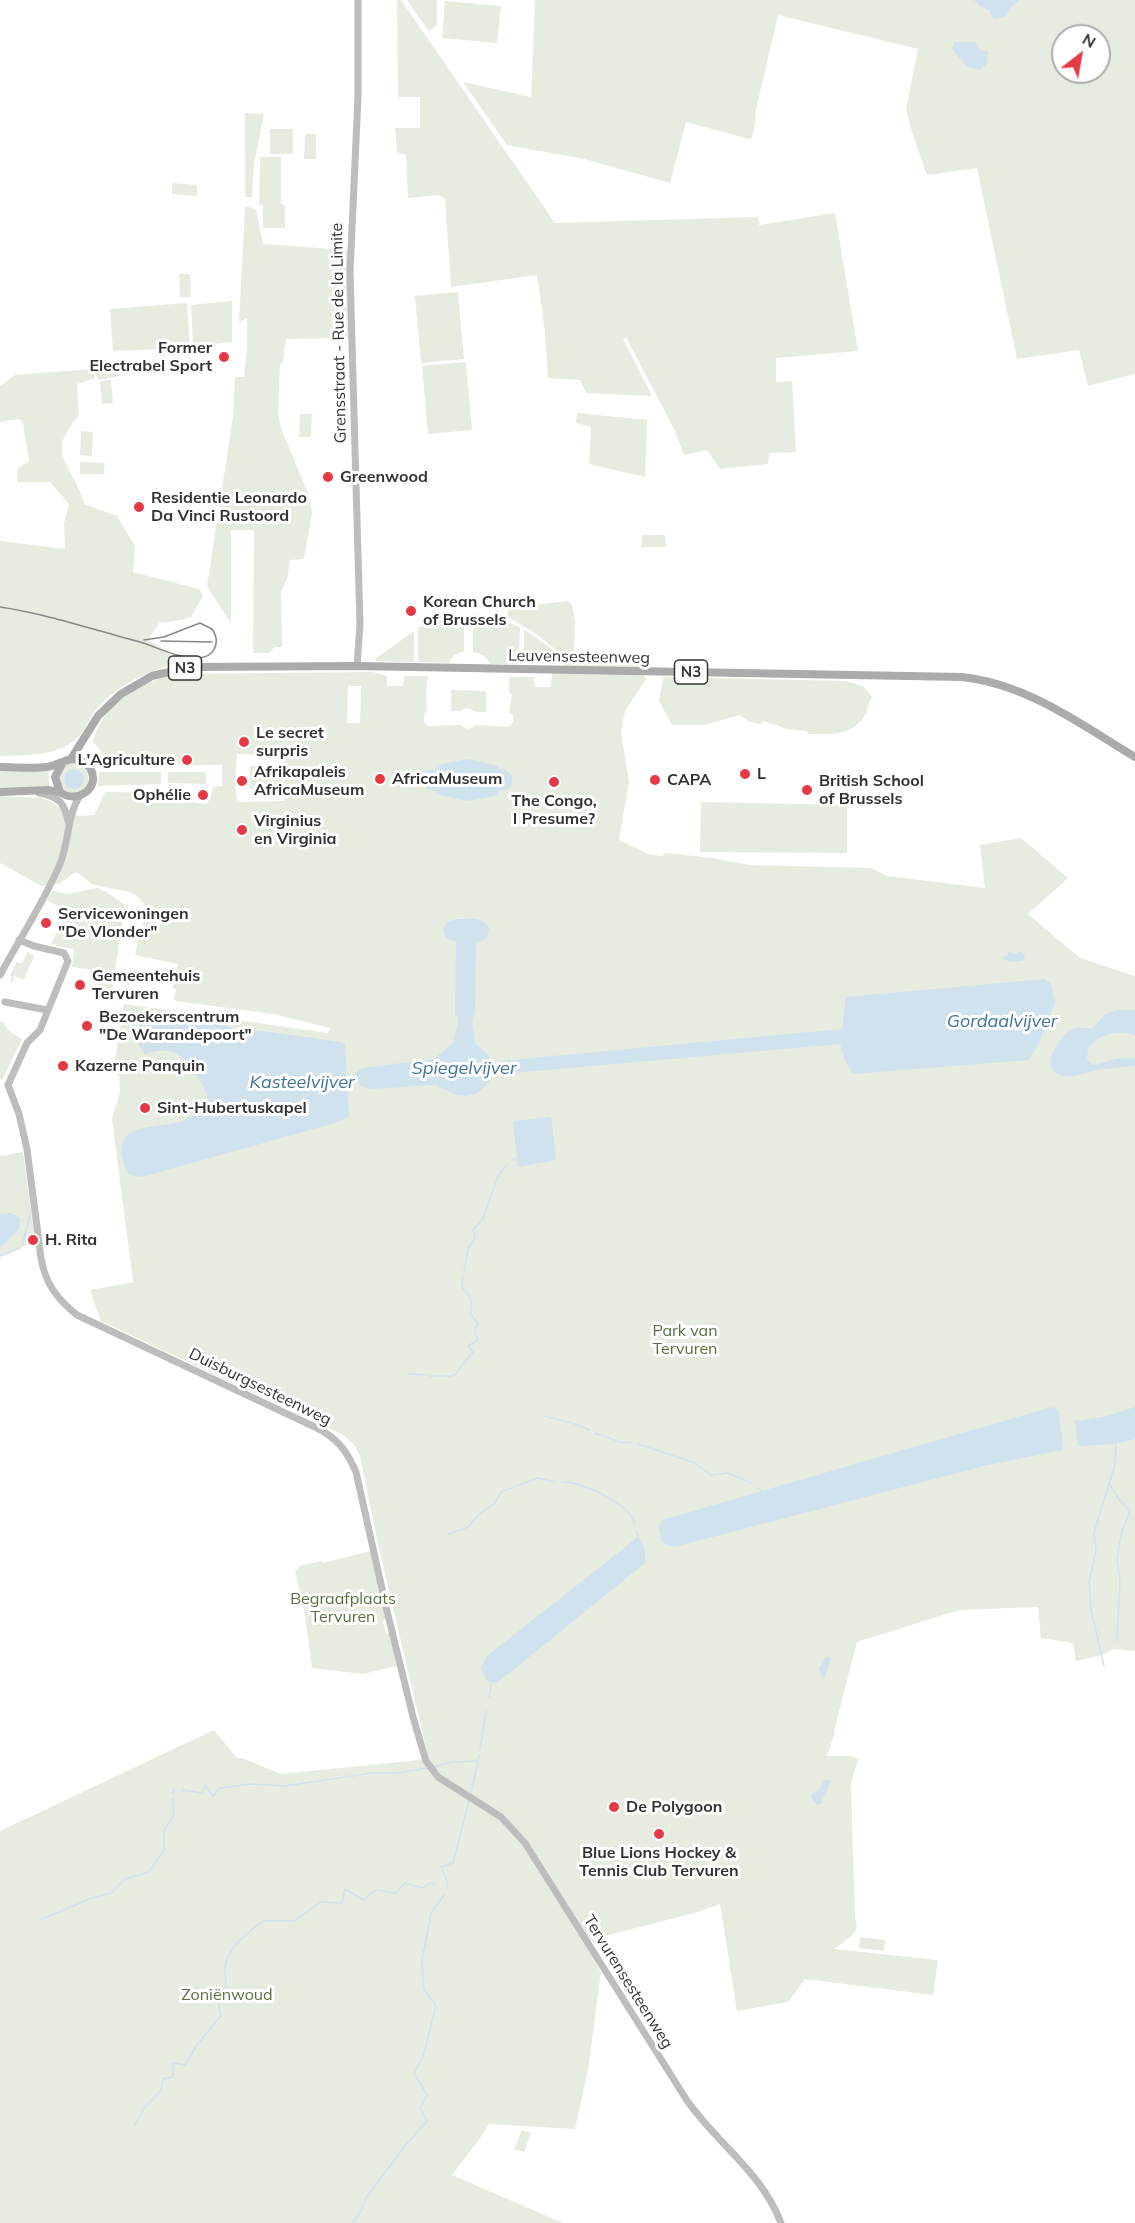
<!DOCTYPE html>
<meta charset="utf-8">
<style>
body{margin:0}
#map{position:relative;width:1135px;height:2223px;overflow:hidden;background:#fff;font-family:Mulish,sans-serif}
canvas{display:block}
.north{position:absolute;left:1051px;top:24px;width:60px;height:60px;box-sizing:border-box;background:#fff;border:2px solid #adadad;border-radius:50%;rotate:31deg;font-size:16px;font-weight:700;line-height:24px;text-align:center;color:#333}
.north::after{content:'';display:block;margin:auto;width:21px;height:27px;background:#e63946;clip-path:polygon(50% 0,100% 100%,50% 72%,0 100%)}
</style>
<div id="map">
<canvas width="1135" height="2223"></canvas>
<div class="north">N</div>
</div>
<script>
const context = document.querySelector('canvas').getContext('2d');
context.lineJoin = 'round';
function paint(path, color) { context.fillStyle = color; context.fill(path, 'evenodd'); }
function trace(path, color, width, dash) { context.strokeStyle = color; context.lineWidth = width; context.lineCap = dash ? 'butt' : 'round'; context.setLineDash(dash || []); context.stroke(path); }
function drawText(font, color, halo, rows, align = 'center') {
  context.font = font + ' Mulish,sans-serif'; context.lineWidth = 6; context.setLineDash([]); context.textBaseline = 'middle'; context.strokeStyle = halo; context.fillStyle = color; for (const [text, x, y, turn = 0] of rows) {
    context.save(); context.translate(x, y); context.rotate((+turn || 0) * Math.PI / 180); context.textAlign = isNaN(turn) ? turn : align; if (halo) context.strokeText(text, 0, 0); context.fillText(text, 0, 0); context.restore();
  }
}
paint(new Path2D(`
 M397,0h4l154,223 203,-6 1,8 76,-12 23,138 -82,7v24l16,-1 4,71 -27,1 -1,11 -48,5 -13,-19 -23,5 -11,-28 -47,-90 -3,2 29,57 -66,-3 -6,-13 -32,-2 -3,-46 -8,-57 -86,12 -6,-88 -5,-4 -32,3 -2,-43 -9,-3 -2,-24h25v-31h-22z
 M407,0h30v25l-8,6z
 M535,0h600v374l-47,12 -9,-36 -62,9 -40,-191 -50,7 -16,-46 -5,-20 12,-60 -140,-34 -23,99 1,4 -4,20 -3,1 -63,-17 -16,61 -86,-24 -77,-14 -44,-63 68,15zM1063,36h36v36h-36z
 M445,1l56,5 -4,37 -55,-5z
 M245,113l19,1 -10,51 -2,32h-7z
 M270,129h23v25h-23z
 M305,134h11v25h-12z
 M260,157h21v47l4,1v23h-22v-23h-4z
 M172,183l25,2v11l-25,-2z
 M245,206l11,3 7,35 84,6 1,88 -62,1 -3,24 -3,1 -2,51 4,16 27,64 3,18 -8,46 -14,1 -3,19 -6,12 1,56h-7l-6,6h-16l1,-123h-23v96l-1,-4 -23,-36 26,-169 2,-40h9l3,-26v-33l-8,4z
 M179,274h11l1,23h-11z
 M458,292l6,67 -43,4 -6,-67z
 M232,301v41l-39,4 -2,-41z
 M187,303l3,45 -77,3 -3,-42z
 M466,362l6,68 -44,4 -6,-68z
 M116,364l3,12 -21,4 -3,-11z
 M93,369l2,9 -18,6 2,31c-6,8 -16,20 -17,30 -2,19 19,40 22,59l33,12 18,30 -2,26 66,17 4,7 -12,21 -10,3 -22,3 -11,17 19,11 11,13c-32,7 -63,22 -84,48 -6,8 -10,21 -18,27 -20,18 -51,16 -76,17v-215l65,8 -1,-26 5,-19 -19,-22h-33l1,-14 11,-7 -6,-38 -4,-4 -19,3v-36l15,-11z
 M111,380l2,23 -11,1 -2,-23z
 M577,413l70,7 -2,57 -56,-13 2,-37 -15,-4z
 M300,414h12l-1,23h-12z
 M81,431l12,1 -1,24 -12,-1z
 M80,462l25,1 -1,11h-24z
 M642,535h23l1,12h-25z
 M567,601l5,4 3,15 -1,34h59l13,25 -21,32 -4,21 8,50 -10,58 29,14 14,2 3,-3 47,5 37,7 122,3 16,8 98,12 -5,-43 41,-7 47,40 -40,36 52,44 55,18v675l-22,-2 -11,6 -26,6 -3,-18 -32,-5 -3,-31 -79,3 -102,32 -23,89 1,1 -8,24h23l8,3 -7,24 4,136c8,13 -12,23 -21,30l104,11 -5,35 -128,-16 -17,23 -51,9 -17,-107 -22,8 -108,28 -59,-94 70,126 -13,98 -13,59 -86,-5 -8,13 -29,38 111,48h-563v-392l214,-101 23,28h5l39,16 140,-14 7,-4 -50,-212 -18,-88 -5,-10 -12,-11 -242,-114 -11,-31 43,-8 -21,-163 8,-27 -1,-15 -5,-12 10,-61 204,29 2,-5 -57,-14 -97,-13 -2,-2 2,-10 -3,-1 5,-24 -43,-9 4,-21 9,-22c-13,-27 -23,-19 -48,-26 -3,-1 -7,-1 -9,-3 -6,-4 -9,-8 -16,-11l-16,12 -18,2 -41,-23v-67l41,2 13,5 10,9 14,4 16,-1 11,-23 79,1 4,9 18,2 4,-5 3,-12 9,-1v-21h-105l-8,-4 -16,-19c9,-38 47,-59 82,-68l198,-2 14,4v10h16l1,-10h24l-2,17 1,18 -3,3v8l3,4 33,-1 8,4 9,-4 32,2 4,-5v-7l-4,-3 3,-18 -3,-1v-16h25v10h17l1,-14 16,-13 -30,-25 -30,-18v-9zM348,686h13l-1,37h-13zM237,754l47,2v11l-34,-1v23l34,1v11l-47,1 -2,-19z
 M464,613v38l-10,4 -5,8 -31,-1v-34l16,-8z
 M473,613l25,5 22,9 -1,37h-28l-8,-9 -10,-3z
 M524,629l25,18 13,16h-38z
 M414,631v31l-38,-1 -1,-2z
 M663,677l182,4 18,5 9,11c-4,6 -4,12 -7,18 -13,22 -36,19 -57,19l-1,-3 -20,-2 -23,-8 -4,3 -12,-3 -9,-6 -34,10h-33l-13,-24z
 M451,690l35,1v21h-9l-10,-4 -7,3h-9z
 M70,763l8,1 9,7 2,12 -8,9c-14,2 -18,0 -23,-14l5,-11zM76,769l5,3 -10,16 -7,-7z
 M0,769h49v19h-49z
 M99,772h62v12l-63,2z
 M168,772h38v12l-38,-1z
 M701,802l146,3v48l-147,-1z
 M97,888l8,3 20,14 -14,91 -14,-2 1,-23 -26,-4 2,-18 -18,-3 -1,-2 -5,1 18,-33 -21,-12 5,-9 16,3z
 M28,952l6,4 -10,24 -9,-4 -3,7 -2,-1 2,-5 -2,-2 7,-13 5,2z
 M0,1021l4,2c4,9 10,11 18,16l-20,41 -2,-1z
 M23,1152l12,89 -35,16v-9l19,-20v-5l-12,-10 -7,1v-58z
 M371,1551l15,67 -3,3 3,12 4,1 7,32 -34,8 -51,-6 -8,-59 -9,-38 5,-5 22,-5 1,2z
 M860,1937l25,3 -1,11 -25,-3z
 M522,2130l9,3 -7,19 -10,-3z`), '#e6ecdf');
paint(new Path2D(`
 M974,0h46l-8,6 -6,10 -9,3 -5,-2 -3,-7 -8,-3z
 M955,42h20l5,8 8,2 -2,13 -7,5 -12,-3 -15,-18z
 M468,759l31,7v3l7,1 6,5v11l-6,4 -7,1v4l-32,6 -31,-7v-3l-8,-1 -5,-5 -2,-7 4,-7 11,-2v-4z
 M64 779a10 10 0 1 1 20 0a10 10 0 1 1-20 0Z
 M456,919c13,0 26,-3 33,9l-2,10 -11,5 -1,70c-6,8 0,19 0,30l13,12 5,15 -4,12 -12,11 -10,3 -10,-1 -21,-10 -66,4 -8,-2 -8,-7 -1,-4 9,-8 72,-9 19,-16c2,-9 5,-17 5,-26l-3,-3 1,-72 -10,-4 -3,-8 4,-8z
 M1009,951l6,3 6,-3 4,4 -2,6 -12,1 -8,-3v-3h4z
 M1045,979l6,5 4,19 -18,44 -9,13 -175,14 -8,-13 -5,-17 -339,30 -3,-2 2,-11 342,-32 4,-32z
 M1117,1010h18v25c-17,-5 -35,-2 -47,13l-1,11 5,5 4,1c13,-4 25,-9 39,-7v8c-13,1 -25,2 -38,4 -12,2 -24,9 -37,5 -21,-7 -1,-38 10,-45 8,-4 15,-1 23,-2l12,-14z
 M146,1015l73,9 25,8 19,-1 78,11 4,3 4,72 -14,6 -168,47 -26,7 -11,-2c-5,-5 -7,-14 -8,-21 -5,-31 38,-26 57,-32 11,-3 24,-12 30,-21 -2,-13 -23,-45 -36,-49 -9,-3 -19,-1 -28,2l-9,-13 -2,-11h2z
 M551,1117l5,43 -38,7 -5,-46z
 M11,1213l9,5 -1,11 -19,19v-34z
 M1052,1407l6,3 5,35 -1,5 -78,16 -306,80h-9l-7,-4 -4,-15 4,-7z
 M1135,1407v32l-21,5 -36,2 -3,-25 28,-4z
 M638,1537c6,5 8,18 7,26l-148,120 -10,-2 -6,-12 6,-13z
 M828,1657l3,1 -7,22 -5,-11 6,-11z
 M827,1779l3,3c-1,7 -7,15 -9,22l-4,1 -5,-6 -1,-4 8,-5 5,-9z`), '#cfe2ee');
trace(new Path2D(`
 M513,1160l4,-2
 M23,1243l7,-29
 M0,1256l20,-8
 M464,1272l4,-23 7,-11 -2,-8 10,-11 15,-43 9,-11
 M409,1374l15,1
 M429,1376h22l5,-2c4,-9 12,-14 17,-22l-5,-6 10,-6 -4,-9 4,-8 -8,-9c4,-13 0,-17 -8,-27l1,-11
 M545,1416c15,5 31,6 44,14
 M595,1433l25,9 11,1
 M638,1444l57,19 16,12 17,-2 23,10
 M562,1482c21,0 67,21 73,42
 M1109,1484l9,14 12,13 -8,20 -5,28 3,22 -3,60
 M757,1488l5,3
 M636,1531l2,6
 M448,1534l20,-7 10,-12 17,-12 6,-11 37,-14 16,4
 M1104,1666l-13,-56 -2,-28 7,-31 -2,-18 21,-69 1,-21
 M489,1697l3,-15
 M480,1750l6,-39
 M435,1767l16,-5 27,-1
 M182,1790l20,3 3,-8 8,11 7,-8 31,-4 34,2 87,-13h25l30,-5
 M173,1794v-4h2
 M471,1794l8,-39
 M446,1888l2,-4 -7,-17 12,-4 16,-62
 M40,1920l52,-22 19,-5 14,-14 24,-7 15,-22v-19l10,-17 -1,-15
 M135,2125l9,-17 17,-17 2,-12 10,-2v-14l12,2 12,-20 24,-29 -3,-14c14,-12 4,-28 8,-40 6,-18 23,-30 37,-41h31l27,-19 21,1 3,-14 19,11 11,-10 21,3 9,-10 18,5 7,-5 4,1
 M352,2223l8,-10 6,-15 39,-52 22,-25 -7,-13 7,-13 -13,-22 9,-16 13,-51 -12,-17 -2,-28 9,-48 13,-18`), '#cfe2ee', 1.5);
trace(new Path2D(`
 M357,666l3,-41 -10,-353 8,-175v-97
 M39,793c19,3 26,10 29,28
 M0,975c20,-37 44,-73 60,-111 9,-22 7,-47 19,-67
 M5,1002l42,8
 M8,1085l11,29 8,35 14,109c4,25 16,41 36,57l240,113c20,10 30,23 39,44l31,139 26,106 13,44 12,16 63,40 24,26 161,256c30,44 76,73 95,124
 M8,1085l19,-42 13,-13 28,-69 -4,-8 -30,-7 -15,-6`), '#bdbdbd', 7);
trace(new Path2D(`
 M71,759l27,-43 23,-22 31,-18 38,-9 167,-1 605,11c65,7 118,47 173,80
 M0,767c15,0 32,2 47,0 9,-1 18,-8 27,-8 6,1 12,4 16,9 12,20 -14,37 -30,24l-5,-15 7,-13
 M0,792l48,-2 12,2`), '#ababab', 8);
trace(new Path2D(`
 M0,607c47,7 94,23 140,35 20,6 36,16 58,16 17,-1 23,-16 14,-29l-12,-6 -36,14 -20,3
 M161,641l51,1`), '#888', 1.5);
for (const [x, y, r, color] of [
 [224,357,6,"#e63946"],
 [328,477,6,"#e63946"],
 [139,507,6,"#e63946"],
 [411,611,6,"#e63946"],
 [244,742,6,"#e63946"],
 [187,760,6,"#e63946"],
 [745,774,6,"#e63946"],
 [380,779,6,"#e63946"],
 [655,780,6,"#e63946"],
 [242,781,6,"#e63946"],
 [554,782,6,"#e63946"],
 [807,790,6,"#e63946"],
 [203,795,6,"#e63946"],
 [242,830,6,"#e63946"],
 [46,923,6,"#e63946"],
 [80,985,6,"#e63946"],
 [87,1026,6,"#e63946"],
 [63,1066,6,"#e63946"],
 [145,1108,6,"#e63946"],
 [33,1240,6,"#e63946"],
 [614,1807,6,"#e63946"],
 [659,1834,6,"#e63946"]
]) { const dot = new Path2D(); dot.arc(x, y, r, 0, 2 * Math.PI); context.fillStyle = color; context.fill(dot); trace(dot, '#fff', 2); }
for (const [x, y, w] of [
 [185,668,33],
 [691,672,33]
]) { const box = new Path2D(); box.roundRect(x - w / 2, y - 12, w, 24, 4.5); context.fillStyle = '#fff'; context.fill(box); trace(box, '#333', 1.5); }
drawText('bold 15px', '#333', null, [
 ["N3",185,668],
 ["N3",691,672]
]);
drawText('16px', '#333', '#fff', [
 ["Grensstraat - Rue de la Limite",339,333,-91],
 ["Leuvensesteenweg",579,657,1],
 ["Duisburgsesteenweg",260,1387,26],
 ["Tervurensesteenweg",628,1982,58]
]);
drawText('bold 16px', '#333', '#fff', [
 ["Former",212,348,"right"],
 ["Electrabel Sport",212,366,"right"],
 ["Greenwood",340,477],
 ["Residentie Leonardo",151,498],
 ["Da Vinci Rustoord",151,516],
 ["Korean Church",423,602],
 ["of Brussels",423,620],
 ["Le secret",256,733],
 ["surpris",256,751],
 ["L'Agriculture",175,760,"right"],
 ["Afrikapaleis",254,772],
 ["AfricaMuseum",254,790],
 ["L",757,774],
 ["AfricaMuseum",392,779],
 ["CAPA",667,780],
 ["British School",819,781],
 ["of Brussels",819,799],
 ["Ophélie",191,795,"right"],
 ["The Congo,",554,801,"center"],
 ["I Presume?",554,819,"center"],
 ["Virginius",254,821],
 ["en Virginia",254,839],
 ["Servicewoningen",58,914],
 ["\"De Vlonder\"",58,932],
 ["Gemeentehuis",92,976],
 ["Tervuren",92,994],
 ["Bezoekerscentrum",99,1017],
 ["\"De Warandepoort\"",99,1035],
 ["Kazerne Panquin",75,1066],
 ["Sint-Hubertuskapel",157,1108],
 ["H. Rita",45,1240],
 ["De Polygoon",626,1807],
 ["Blue Lions Hockey &",659,1853,"center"],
 ["Tennis Club Tervuren",659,1871,"center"]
], 'left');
drawText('16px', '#56703f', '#fff', [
 ["Park van",685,1331],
 ["Tervuren",685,1349],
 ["Begraafplaats",343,1599],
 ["Tervuren",343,1617],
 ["Zoniënwoud",227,1995]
]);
drawText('italic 18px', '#3f7597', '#fff', [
 ["Gordaalvijver",1002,1022],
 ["Spiegelvijver",464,1069],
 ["Kasteelvijver",302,1083]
]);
</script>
